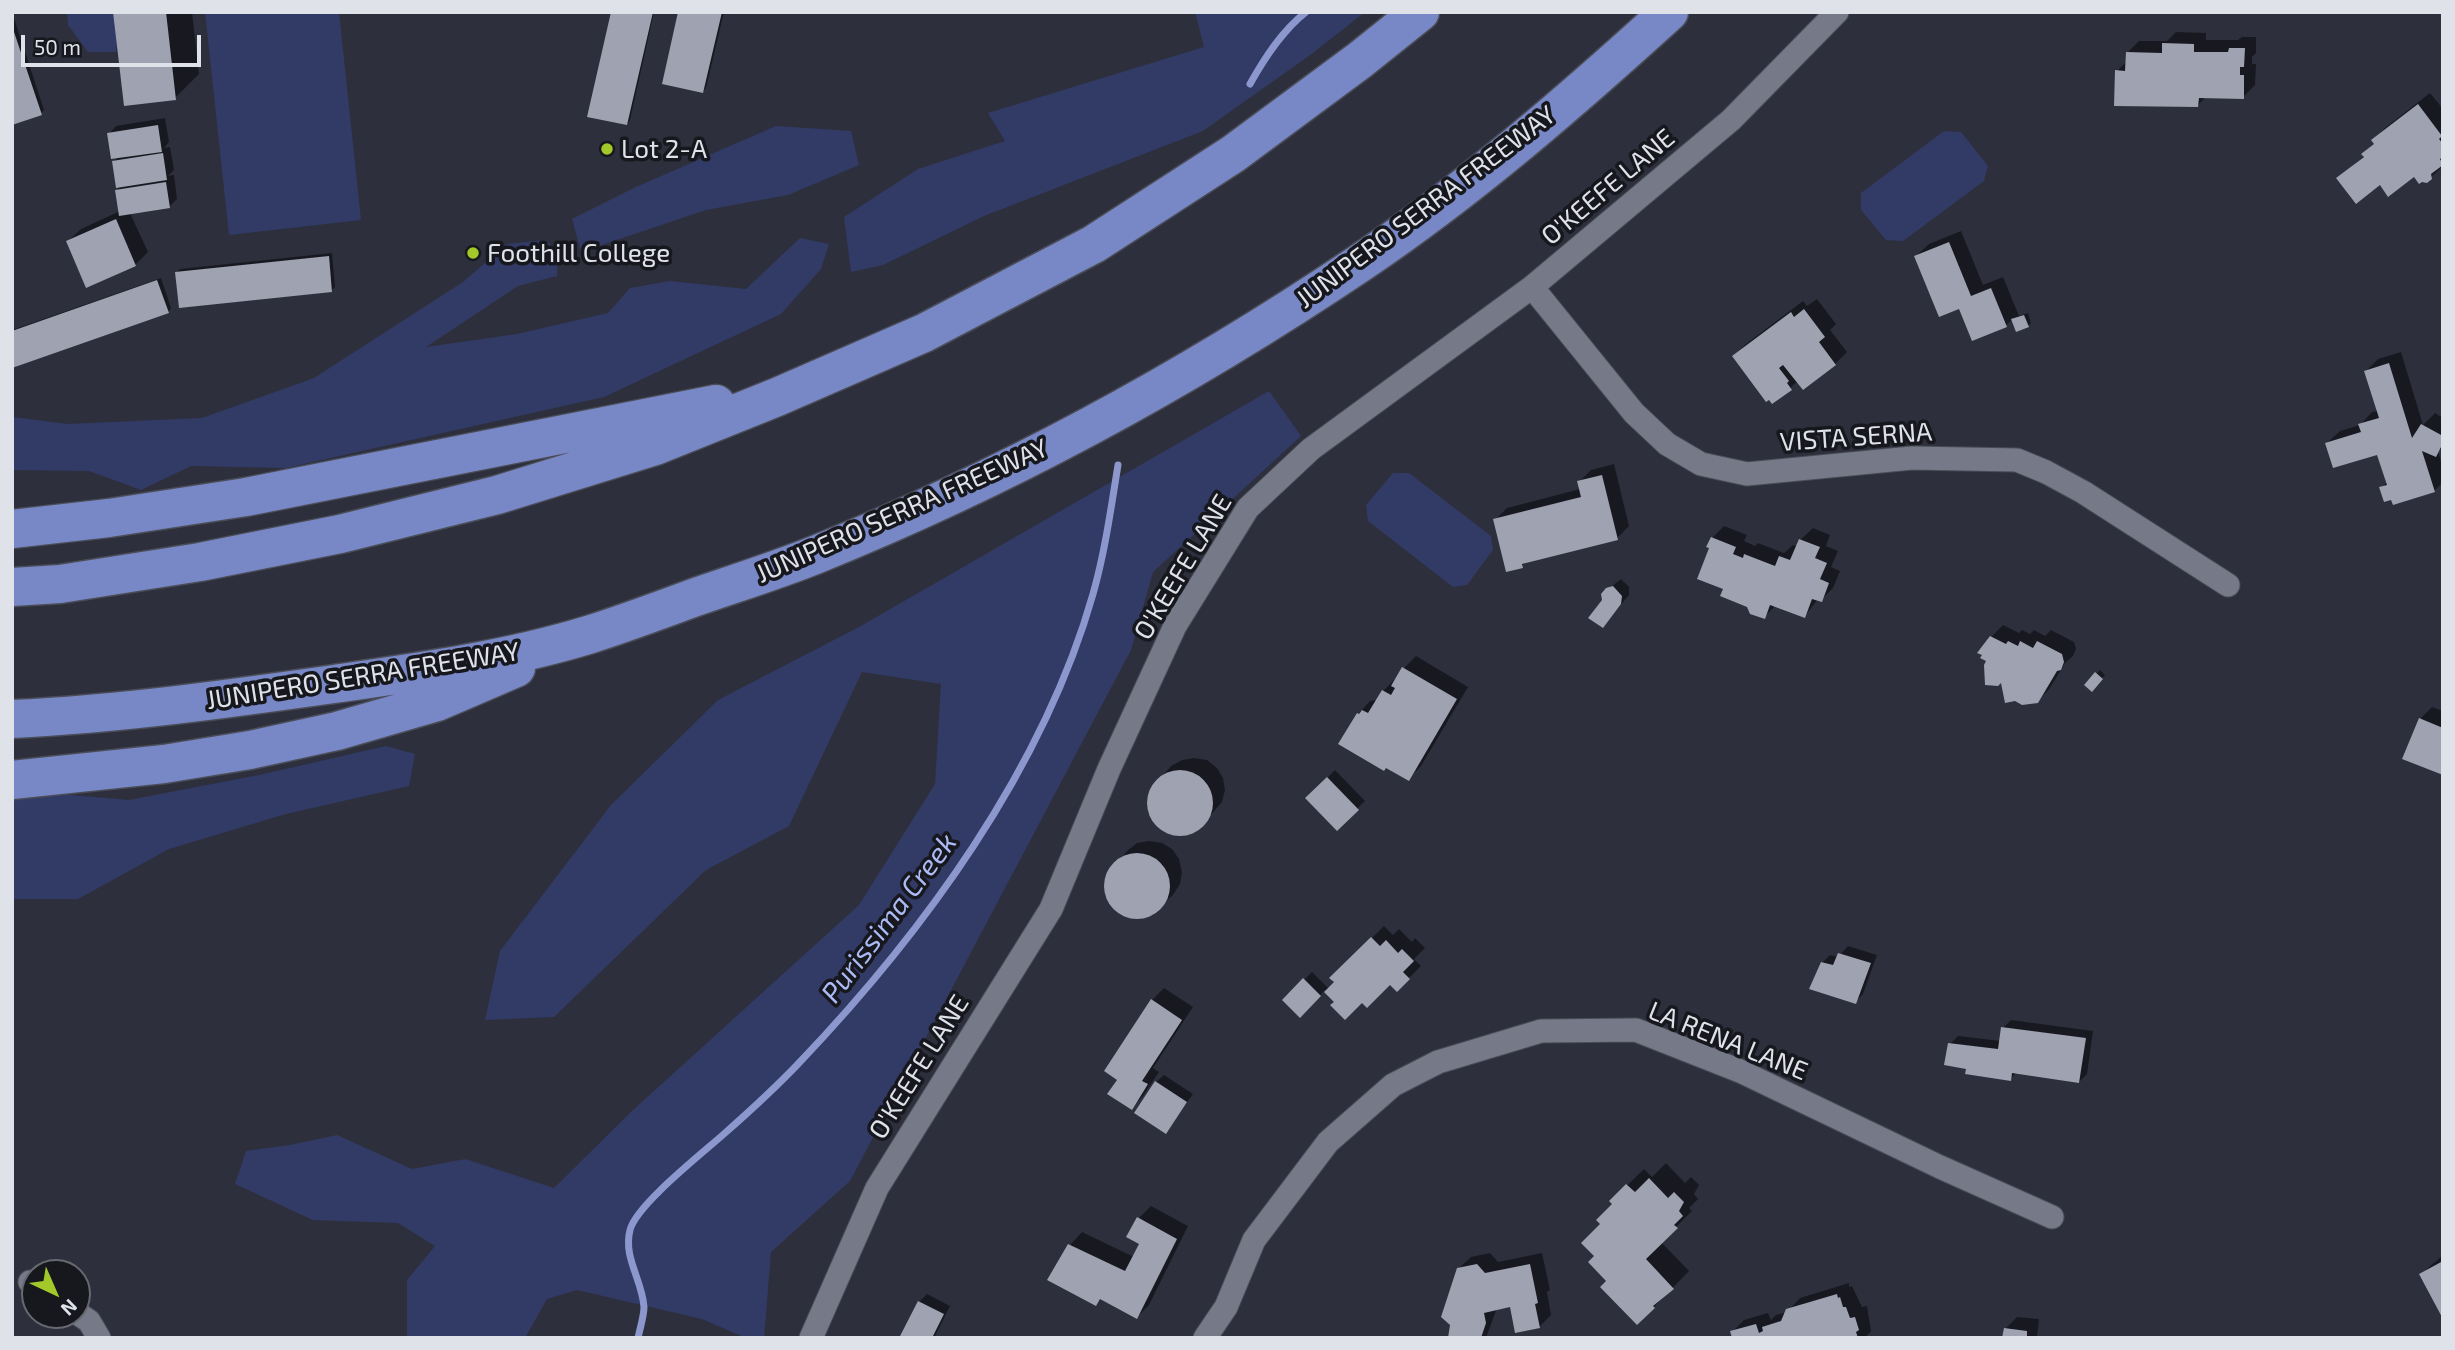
<!DOCTYPE html>
<style>
body{margin:0}
#map{position:relative;width:2455px;height:1350px;overflow:hidden;background:#2d303c;font-family:"Exo 2",sans-serif}
canvas{display:block}
.frame{position:absolute;inset:0;border:14px solid #e0e2ea;pointer-events:none}
.north{position:absolute;left:21px;top:1259px;width:70px;height:70px;box-sizing:border-box;background:#17181e;border:2px solid #676970;border-radius:50%;rotate:136deg;font-size:19px;font-weight:700;line-height:28px;text-align:center;color:#e0e2ea}
.north::after{content:'';display:block;margin:auto;width:24px;height:32px;background:#a2c929;clip-path:polygon(50% 0,100% 100%,50% 72%,0 100%)}
.scale{position:absolute;left:21px;top:35px;width:180px;height:32px;box-sizing:border-box;border:4px solid #e0e2ea;border-top:0;padding-left:9px;font-size:21px;line-height:24px;white-space:nowrap;color:#e0e2ea;-webkit-text-stroke:5px #17181e;paint-order:stroke}
</style>
<div id="map">
<canvas width="2455" height="1350"></canvas>
<div class="frame"></div>
<div class="north">N</div>
<div class="scale">50 m</div>
</div>
<script>
const context = document.querySelector('canvas').getContext('2d');
context.lineJoin = 'round';
function paint(path, color) { context.fillStyle = color; context.fill(path, 'evenodd'); }
function trace(path, color, width, dash) { context.strokeStyle = color; context.lineWidth = width; context.lineCap = dash ? 'butt' : 'round'; context.setLineDash(dash || []); context.stroke(path); }
function drawText(font, color, halo, rows, align = 'center') {
  context.font = font + ' "Exo 2",sans-serif'; context.lineWidth = 7; context.setLineDash([]); context.textBaseline = 'middle'; context.strokeStyle = halo; context.fillStyle = color; for (const [text, x, y, turn = 0] of rows) {
    context.save(); context.translate(x, y); context.rotate((+turn || 0) * Math.PI / 180); context.textAlign = isNaN(turn) ? turn : align; if (halo) context.strokeText(text, 0, 0); context.fillText(text, 0, 0); context.restore();
  }
}
paint(new Path2D(`
 M67,12h52l-3,40h-28l-20,-27z
 M205,12h134l22,208 -132,15z
 M1195,12h170l-52,41 -110,78 -219,85 -101,49 -32,7 -7,-55 74,-48 87,-28 -17,-28 216,-66z
 M776,126l75,5 8,34 -71,30 -82,15 -125,42 -9,-33 64,-32z
 M1944,131l17,1 27,34 -4,15 -81,60 -17,-1 -25,-30v-17z
 M800,238l29,6 -8,25 -40,45 -177,83 -318,71 -95,-2 -50,24 -52,-19 -77,-1v-53l56,7 134,-6 112,-40 149,-96 44,-38 39,-4 12,13 -1,23 -39,10 -92,61 91,-13 91,-21 22,-25 40,-7 76,8z
 M1269,391l32,45 -148,136 -22,78 -281,531 -79,71 -7,86h-18l-44,-19 -125,-29 -30,9 -22,39h-118v-58l28,-34 -37,-23 -85,-3 -78,-36 11,-33 44,-6 47,-10 75,34 53,-10 89,29 79,-78 226,-205 76,-121 6,-100 -79,-12 -73,154 -83,44 -152,147 -69,3 15,-69 111,-146 107,-105 141,-73z
 M1393,473h16l82,63 2,14 -26,35 -14,2 -85,-66 -2,-16z
 M386,746l29,8 -6,32 -123,28 -117,35 -91,50h-66v-109l117,10 130,-25z`), '#323a66');
paint(new Path2D(`
 M12,12l32,98 -3,3 -29,10z
 M115,12h77l7,62 -24,24z
 M612,12h42l-24,108 -3,4z
 M680,12h44l-18,76 -3,3z
 M2176,32l30,1v7h32l4,-3h14v16l-4,4v7h4l-1,21 -12,12 -36,-1 -9,9 -81,-34 10,-10v-8l12,-12h28z
 M2430,93l13,16v57l-12,11 -17,-2 -34,8 -42,-5 27,-23 10,-12 -2,-3 12,-12z
 M165,118l4,24 -5,6 6,-1 4,23 -6,6 6,-1 3,24 -8,8 -39,6 18,39 -13,13 -48,20 -19,-44 13,-12 39,-18 -3,-21 5,-5 -8,-23 5,-6 -10,-22 7,-8z
 M1961,231l22,54 20,-8 16,39 9,-3 3,10 -3,3 -15,-7 -7,6 -46,-18 -44,-51 13,-12z
 M332,253l3,34 -4,4 -154,-19 3,-3z
 M161,278l10,30 -3,4 -156,54v-36z
 M1817,299l19,25 -6,6 17,22 -12,12 -37,17 -8,7 -56,-32 12,-12 57,-43 4,5z
 M2401,352l22,73 12,-12 8,5v29l-5,5 5,15v15l-9,9 -53,-3 6,-6 -9,-30 -51,-9 13,-12 20,-6 12,-13 6,-1 -12,-40 12,-12z
 M1614,464l15,62 -12,12 -89,22 -6,6 -27,-46 12,-12 73,-19 -1,-7 12,-12z
 M1724,526l23,9 -3,6 11,5 3,-3 26,10 9,-8 5,2 2,-7 13,-12 17,7 -4,11 12,5 -7,16 9,4 -7,17 -12,12 -3,-1 -13,17 -29,-11 -12,12 -39,-29 -14,-41 1,-9z
 M1621,579l8,8v8l-26,31 1,-26 3,-10z
 M2003,625l16,8 3,-3 8,4 4,-4 11,6 6,-6 23,12 2,7 -3,7 -8,7 -15,25 -12,13 -47,-64z
 M1416,656l52,31 -47,79 -12,12 -51,-64 12,-13 7,-1 6,-9 12,-12 2,1 7,-12z
 M2100,670l5,5 -13,15 -6,-5z
 M2432,707l11,4v62l-23,-54z
 M1194,758l13,2 10,8 6,10 2,12 -3,12 -20,23 -10,7 -13,2 -12,-2 -10,-8 -7,-10 -2,-12 3,-12 20,-24 11,-6z
 M1335,770l30,31 -28,27 -30,-30z
 M1149,841l13,2 10,6 7,10 3,13 -2,12 -7,11 -23,20 -12,3 -12,-2 -11,-6 -7,-11 -3,-12 2,-12 20,-24 10,-8z
 M1384,926l9,9 6,-6 13,13 3,-4 10,10 -11,11 7,7 -24,24 -7,-8 -28,19 -26,1 -11,-12 -25,26 -16,-16 28,-28 17,17 7,-7 -4,-4z
 M1848,946l29,9 -14,39 -8,8 -33,-39 8,-8 8,2z
 M1164,988l29,19 -40,61 6,4 -16,24 -12,12 -12,-29 33,-79z
 M2011,1020l82,11 -6,43 -8,8 -62,-10 -7,7 -60,-35 8,-8 43,5 2,-13z
 M1164,1075l29,19 -27,37 -10,-49z
 M1666,1163l19,20 6,-6 8,8 -5,9 4,5 -9,9 3,3 -31,31 28,29 -35,36 -45,-26 -13,-25 6,-32 12,-20 -3,-3 33,-32 8,8z
 M1151,1206l37,20 -39,79 -12,12 -36,-19 -5,5 -47,-24 21,-34 12,-13 52,25 7,-13 -13,-8 11,-18z
 M1490,1253l8,9 44,-9 8,37 -3,2 4,23 -12,12 -28,-22 -14,3 -11,30h-36l8,-69 13,-12z
 M2443,1255v60l-22,-41z
 M1849,1283v4l3,-1 10,21 5,-1 4,25 -6,7h-131l-2,-6 12,-12 24,-7 3,7 5,-5 11,-3 13,-14z
 M927,1294l23,12 -16,32h-33l18,-36z
 M2017,1317l22,2 -2,19h-37l4,-2 1,-7z`), '#0007');
trace(new Path2D(`
 M1250,84c15,-27 32,-53 56,-72
 M638,1338c2,-10 6,-22 6,-31 -2,-28 -21,-49 -14,-77 6,-25 74,-78 95,-97 25,-22 50,-45 73,-69 125,-131 245,-294 295,-470 12,-42 18,-86 25,-129`), '#8c98cd', 7);
paint(new Path2D(`
 M113,12h53l10,88 -52,6z
 M611,12h42l-26,113 -40,-8z
 M678,12h44l-19,81 -41,-9z
 M12,26l30,89 -30,10z
 M2162,43l32,1v8h34l1,-4h16l-1,19h-4v8h4v24l-45,-1 -1,9 -84,-1 1,-36 10,1 1,-19 36,1z
 M2418,104l24,32 -3,3 4,5v13l-3,2 3,6 -12,9 1,5 -5,4 -5,-1 -3,2 -5,-7 -26,20 -8,-12 -24,19 -20,-26 28,-21 -3,-3 13,-10 -3,-4z
 M158,125l4,27 -51,7 -4,-26z
 M163,153l4,27 -51,8 -4,-27z
 M166,182l4,26 -51,8 -4,-26z
 M116,219l20,47 -50,22 -20,-47z
 M1949,242l22,54 20,-8 16,39 -35,14 -13,-32 -20,8 -25,-61z
 M329,256l3,36 -153,16 -4,-36z
 M157,280l12,33 -157,55v-37z
 M1804,309l21,28 -6,5 17,23 -33,25 -20,-25 -4,3 10,13 -2,2 5,7 -20,14 -3,-4 -3,2 -34,-46 59,-44 3,5z
 M2024,315l5,12 -13,5 -5,-13z
 M2389,363l23,75 9,-14 22,12v7l-7,14 -14,-6 13,41 -42,13 -2,-5 -7,2 -5,-15 8,-2 -10,-30 -44,13 -8,-25 36,-11 -3,-8 21,-6 -15,-47z
 M1602,475l16,65 -96,24 1,4 -17,4 -13,-53 88,-22 -4,-16z
 M1711,537l25,10 -3,7 10,4 1,-4 31,12 4,-10 11,4 9,-21 21,8 -5,11 12,5 -7,16 9,4 -7,19 -10,-3 -7,19 -35,-13 -5,14 -15,-5 -3,-7 -27,-11 3,-7 -26,-10 12,-31 -3,-1z
 M1613,586l9,10 -1,8 -18,24 -15,-10 14,-18 -1,-6 5,-6z
 M1990,636l16,8 2,-3 10,5 2,-5 13,7 4,-7 25,13 2,8 -3,8 -4,1 -19,32 -16,2 -7,-4 -10,2 -4,-20 -3,3 -13,-1 -1,-20 2,-4 -6,-3 2,-3 -5,-2z
 M1402,667l55,32 -48,82 -23,-13 -2,3 -46,-27 19,-31 2,1 3,-4 6,3 14,-23 9,5 4,-7 -4,-2z
 M2095,672l8,7 -11,13 -8,-7z
 M2419,718l24,10v47l-41,-16z
 M1147 803a33 33 0 1 1 66 0a33 33 0 1 1-66 0Z
 M1327,777l32,33 -22,21 -32,-33z
 M1104 886a33 33 0 1 1 66 0a33 33 0 1 1-66 0Z
 M1371,937l9,9 6,-6 12,13 4,-4 12,12 -11,11 7,7 -13,13 -7,-7 -23,23 -5,-5 -17,17 -15,-15 4,-3 -10,-10 10,-10 -5,-4z
 M1838,953l33,10 -15,41 -47,-15 12,-27 12,3z
 M1303,978l18,18 -21,22 -18,-18z
 M1151,999l31,21 -40,61 6,3 -16,26 -25,-16 10,-14 -13,-9z
 M2001,1027l85,11 -7,45 -67,-10 -1,8 -46,-7 1,-5 -22,-4 4,-22 50,6z
 M1155,1081l32,21 -21,32 -32,-21z
 M1649,1178l19,20 6,-6 10,10 -5,9 4,5 -9,9 4,3 -32,31 28,30 -21,17 2,2 -18,17 -37,-38 6,-6 -18,-19 6,-6 -13,-13 19,-19 -4,-4 16,-16 -3,-3 17,-17 9,8z
 M1137,1217l40,22 -40,80 -37,-20 -4,7 -49,-26 21,-36 57,27 14,-27 -13,-7z
 M2443,1261v58l-24,-45z
 M1477,1264l8,9 45,-9 8,39 -3,1 5,24 -25,5 -5,-26 -26,6 2,10 -5,15h-33l2,-13 -9,-8 16,-49z
 M1837,1294l1,4 2,-1 3,10h3l4,11 5,-1 4,13 -3,2 2,6h-126l-2,-7 26,-7 3,9 4,-2 -1,-4 19,-6 5,-12z
 M918,1301l26,13 -12,24h-33z
 M2004,1328l23,3v7h-25z`), '#9ea2b1');
const street = new Path2D(`
 M1532,287l102,126 33,31 34,20 46,10 165,-16 105,2 29,12 37,20 145,93
 M30,1282l5,3
 M77,1313l12,8 10,17
 M811,1338l66,-150 174,-279 58,-140 66,-143 73,-118 63,-59 221,-162 199,-167 106,-108
 M1205,1338l21,-31 28,-67 74,-98 65,-57 45,-23 103,-31 95,-1 104,41 200,96 112,50`);
const highway = new Path2D(`
 M12,529l97,-11 137,-21 470,-93
 M12,587l48,-3 140,-22 140,-28 157,-39 158,-49 122,-49 147,-64 170,-89 139,-90 127,-94 60,-48
 M12,719c108,-5 215,-20 322,-35 84,-12 172,-24 254,-49 35,-11 70,-24 105,-37 40,-14 82,-27 122,-43 191,-77 374,-177 545,-292 110,-74 211,-162 309,-251
 M12,780l152,-16 86,-14 87,-19 100,-29 79,-34`);
trace(street, '#4a4d57', 25);
trace(highway, '#4a4d57', 41);
trace(street, '#767a88', 23);
trace(highway, '#7887c5', 38);
for (const [x, y, r, color] of [
 [607,149,7,"#a2c929"],
 [473,253,7,"#a2c929"]
]) { const dot = new Path2D(); dot.arc(x, y, r, 0, 2 * Math.PI); context.fillStyle = color; context.fill(dot); trace(dot, '#17181e', 2.5); }
drawText('26px', '#e0e2ea', '#17181e', [
 ["Lot 2-A",621,149],
 ["Foothill College",487,253]
], 'left');
drawText('26px', '#e0e2ea', '#17181e', [
 ["O'KEEFE LANE",1608,187,-40],
 ["JUNIPERO SERRA FREEWAY",1426,207,-37],
 ["VISTA SERNA",1856,437,-4],
 ["JUNIPERO SERRA FREEWAY",902,511,-24],
 ["O'KEEFE LANE",1183,567,-59],
 ["JUNIPERO SERRA FREEWAY",363,676,-9],
 ["LA RENA LANE",1728,1041,22],
 ["O'KEEFE LANE",919,1067,-58]
]);
drawText('italic 28px', '#acbbf6', '#17181e', [
 ["Purissima Creek",889,918,-53]
]);
</script>
